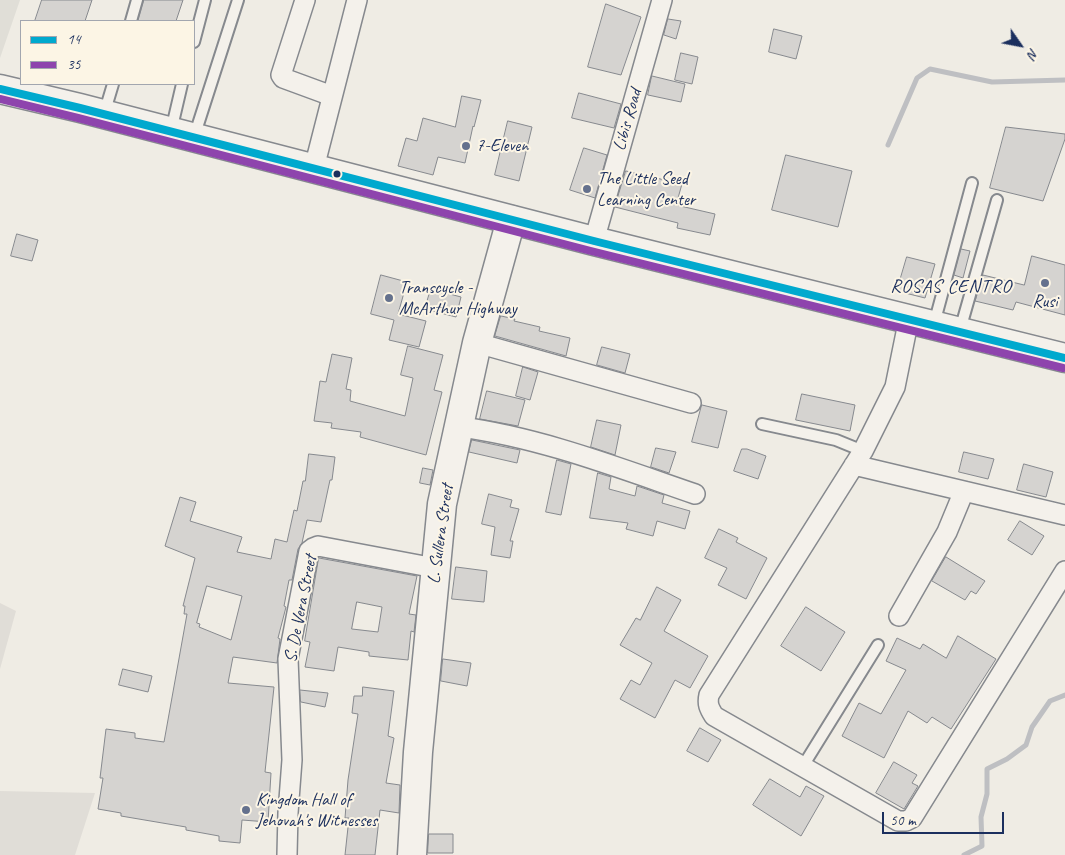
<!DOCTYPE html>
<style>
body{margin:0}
#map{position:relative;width:1065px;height:855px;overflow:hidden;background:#efece4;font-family:Caveat,sans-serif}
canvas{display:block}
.legend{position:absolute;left:20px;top:20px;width:175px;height:65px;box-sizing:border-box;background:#fcf5e5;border:1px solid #a2a6af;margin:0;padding:6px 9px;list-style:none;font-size:15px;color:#1b2f5e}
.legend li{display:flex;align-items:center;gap:10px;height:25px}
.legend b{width:25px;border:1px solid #a2a6af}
.north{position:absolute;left:995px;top:20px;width:50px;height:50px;-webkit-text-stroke:4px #fcf5e5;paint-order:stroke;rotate:123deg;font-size:14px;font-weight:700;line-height:20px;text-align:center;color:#1b2f5e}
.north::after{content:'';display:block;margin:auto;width:18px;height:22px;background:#1b2f5e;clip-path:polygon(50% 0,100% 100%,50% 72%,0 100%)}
.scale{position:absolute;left:882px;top:812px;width:122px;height:22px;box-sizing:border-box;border:2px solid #1b2f5e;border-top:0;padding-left:6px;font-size:15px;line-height:18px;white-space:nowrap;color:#1b2f5e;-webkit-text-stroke:4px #fcf5e5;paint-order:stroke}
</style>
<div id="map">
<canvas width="1065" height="855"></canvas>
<ul class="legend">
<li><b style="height:6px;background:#00a9ce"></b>14</li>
<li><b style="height:6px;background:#8e44ad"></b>35</li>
</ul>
<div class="north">N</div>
<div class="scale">50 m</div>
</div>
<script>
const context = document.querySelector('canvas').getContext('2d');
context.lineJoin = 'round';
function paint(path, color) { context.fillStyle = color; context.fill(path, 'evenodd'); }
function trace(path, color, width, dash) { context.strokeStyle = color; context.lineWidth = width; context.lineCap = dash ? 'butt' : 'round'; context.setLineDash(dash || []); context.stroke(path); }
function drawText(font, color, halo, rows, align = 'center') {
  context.font = font + ' Caveat,sans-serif'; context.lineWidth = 4; context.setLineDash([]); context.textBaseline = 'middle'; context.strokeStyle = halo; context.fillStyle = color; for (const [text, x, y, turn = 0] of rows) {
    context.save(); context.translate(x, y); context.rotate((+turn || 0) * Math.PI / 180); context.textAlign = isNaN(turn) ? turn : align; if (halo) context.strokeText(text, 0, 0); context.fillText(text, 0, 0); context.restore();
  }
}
paint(new Path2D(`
 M0,0h20l-20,58z`), '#e0ded7');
paint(new Path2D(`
 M0,603l16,8 -16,58z
 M0,791l95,2 -20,62h-75z`), '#e0ddd7');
trace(new Path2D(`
 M888,145l29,-67 13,-9 62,13 73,-2
 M964,855l18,-9 -1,-29 6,-23v-25l20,-10 19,-14 6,-18 18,-26 15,-6`), '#bebfc2', 5);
const building = new Path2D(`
 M42,0h50l-7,21h-50z
 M144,0h39l-7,21h-38z
 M606,4l35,13 -20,58 -33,-8z
 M668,19l13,2 -5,18 -12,-4z
 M774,29l28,7 -6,23 -27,-7z
 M681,53l17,4 -6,27 -17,-4z
 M652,76l33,8 -4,18 -33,-7z
 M579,93l42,11 -7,24 -42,-10z
 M462,96l19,4 -7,27 -1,-1 -8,37 -27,-6 -5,18 -35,-9 8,-28 11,3 6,-23 32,9z
 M508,121l24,6 -13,54 -24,-6z
 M1006,127l59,7v5l-22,62 -53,-13z
 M584,148l23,7 -12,43 -25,-8z
 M786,155l66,16 -14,56 -66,-17z
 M626,171l56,13 -6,21 39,9 -5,21 -33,-7 1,-5 -63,-16z
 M17,234l21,6 -6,21 -21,-5z
 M961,249l9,2 -7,27 -9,-3z
 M1032,256l33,9v50l-49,-13 -3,8 -38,-9 8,-26 41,10z
 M907,257l28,7 -10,34 -28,-7z
 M381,275l26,7 -9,32 28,7 -7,26 -30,-7 5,-20 -23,-6z
 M431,289l30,8 -5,20 -31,-8z
 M501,316l14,3 -1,2 26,6 -1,4 31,7 -4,18 -71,-20z
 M408,346l35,9 -9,35 8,2 -16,63 -66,-18 1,-5 -30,-4 1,-5 -18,-2 6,-40 6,1 6,-28 20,4 -6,31 5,1 -1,11 55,15 8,-38 -12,-3z
 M602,347l28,7 -5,19 -28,-8z
 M523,367l15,5 -8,28 -14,-4z
 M487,391l38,9 -7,26 -38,-7z
 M802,394l53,11 -5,26 -54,-11z
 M702,405l25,6 -9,37 -26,-6z
 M597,420l24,5 -6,30 -24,-8z
 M472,440l48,10 -3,13 -48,-11z
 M656,448l20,4 -7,21 -18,-6z
 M742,449h5l19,7 -8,23 -24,-8z
 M964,452l30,7 -6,20 -29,-7z
 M309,454l26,3 -3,23h-2l-9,42 -14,-2 -5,23 -4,6 -6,31h-3l-5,26 2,1 -8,31 2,1 -3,24 -44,-6 -5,26 46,4 -9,85 6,1 -3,49 -26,-2 -2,23 -21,-2v-5l-33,-6v-3l-65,-11v-3l-23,-4 5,-31h-3l6,-49 29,4v5l29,4 23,-128h-3l1,-8h-2l12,-48 -30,-12 15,-49 16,5 -6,19 52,16 -5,15 34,7 4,-20 12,3 7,-32 3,1 6,-30h2zM207,586l35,10 -11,44 -32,-13 1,-3 -3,-1z
 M557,460l14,4 -10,51 -15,-3z
 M1024,464l29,8 -7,25 -29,-7z
 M423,468l10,2 -3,15 -10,-2z
 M598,473l13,4 -2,12 26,7 2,-10 27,9 -2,8 28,8 -5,18 -28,-8 -4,15 -27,-7 2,-6 -38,-5z
 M489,494l23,6 -2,7 9,2 -9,32h3l-3,17 -19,-3 4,-28 -13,-3z
 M1020,521l24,15 -12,19 -24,-15z
 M719,529l19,9 -2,4 31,16 -21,41 -28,-14 9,-17 -22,-10z
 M946,557l39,24 -9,13 -5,-3 -6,9 -33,-19z
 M319,558l98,18 -8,38 7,1 -2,17 -3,-1 -3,29 -39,-4v-4l-31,-5 -4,24 -29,-4 5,-25 -5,-1zM357,602l25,5 -4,25 -26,-3z
 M456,567l31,4 -3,31 -32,-3z
 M657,587l24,13 -17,31 44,25 -18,32 -15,-8 -20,38 -35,-19 11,-19 9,5 12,-22 -32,-18 16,-27 4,2z
 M806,607l39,25 -24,39 -40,-25z
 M958,636l38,23 -45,70 -19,-12 -5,6 -19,-12 -24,47 -42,-22 17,-33 22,11 25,-44 -20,-9 11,-23 23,11 3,-5 23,14z
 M443,659l28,4 -4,23 -26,-5z
 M123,669l29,7 -4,16 -29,-7z
 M363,687l31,4 -6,45 6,2 -8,45 14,2 -1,28 -19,-3 -5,45h-30l4,-37h-4l3,-38 10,-66 -6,-1 2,-17h8z
 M300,690l28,3 -3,14 -24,-5z
 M700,728l21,12 -13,22 -21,-11z
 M894,762l23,13 -5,8 6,3 -14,23 -28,-16z
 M770,779l30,18 6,-11 18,10 -23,40 -48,-31z
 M429,834h24v19h-25z`);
paint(building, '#d5d3d0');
trace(building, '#86898e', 1);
const lane = new Path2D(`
 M131,21l6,-21
 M194,42l11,-42
 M104,114l9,-30
 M171,131l11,-47
 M194,137l44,-137
 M934,324l38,-141
 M960,330l37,-130
 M762,424l74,16 27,11
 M803,766l75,-121`);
const street = new Path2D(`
 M305,0l-24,75 2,3 49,18
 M314,168l43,-168
 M594,241l68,-241
 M909,318l-14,69 -32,64 -154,244c-2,9 0,13 5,21l184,105h8l6,-3 153,-247
 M477,343l214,60
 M460,427c79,10 159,41 235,67
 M854,465l211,50
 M899,616l48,-84 17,-41
 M287,855l1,-42 4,-53 -4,-101 21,-108 4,-3 5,-2 117,22`);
const secondary = new Path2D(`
 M412,855l6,-103 24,-248 35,-161 34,-123`);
const highway = new Path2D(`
 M0,89l80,19 514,133 471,117`);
trace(lane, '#86898e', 14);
trace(street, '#86898e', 22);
trace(secondary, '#86898e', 31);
trace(highway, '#86898e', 31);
trace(lane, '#f4f1eb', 10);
trace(street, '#f4f1eb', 19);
trace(secondary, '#f4f1eb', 28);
trace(highway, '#f4f1eb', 28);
trace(new Path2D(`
 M0,89l80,19 514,133 471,117`), '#00a9ce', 8);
trace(new Path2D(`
 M0,99l78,19 513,133 472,117`), '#8e44ad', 8);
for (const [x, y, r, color] of [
 [466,146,5,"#65718d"],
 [337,174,4.5,"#1b2f5e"],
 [587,189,5,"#65718d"],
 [1045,283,5,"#65718d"],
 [389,298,5,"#65718d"],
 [246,810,5,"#65718d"]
]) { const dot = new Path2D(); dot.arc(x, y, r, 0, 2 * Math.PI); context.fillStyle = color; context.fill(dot); trace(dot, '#fcf5e5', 2); }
drawText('18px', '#1b2f5e', '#fcf5e5', [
 ["Libis Road",628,120,-74],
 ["L. Sullera Street",441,534,-82],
 ["S. De Vera Street",301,609,-79]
]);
drawText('18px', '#1b2f5e', '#fcf5e5', [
 ["7-Eleven",476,146],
 ["The Little Seed",597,179],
 ["Learning Center",597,200],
 ["Transcycle -",399,288],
 ["McArthur Highway",399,309],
 ["Rusi",1045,302,"center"],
 ["Kingdom Hall of",256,800],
 ["Jehovah's Witnesses",256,821]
], 'left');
context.letterSpacing = '1px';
drawText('19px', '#1b2f5e', '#fcf5e5', [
 ["ROSAS CENTRO",951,287]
]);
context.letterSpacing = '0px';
</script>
